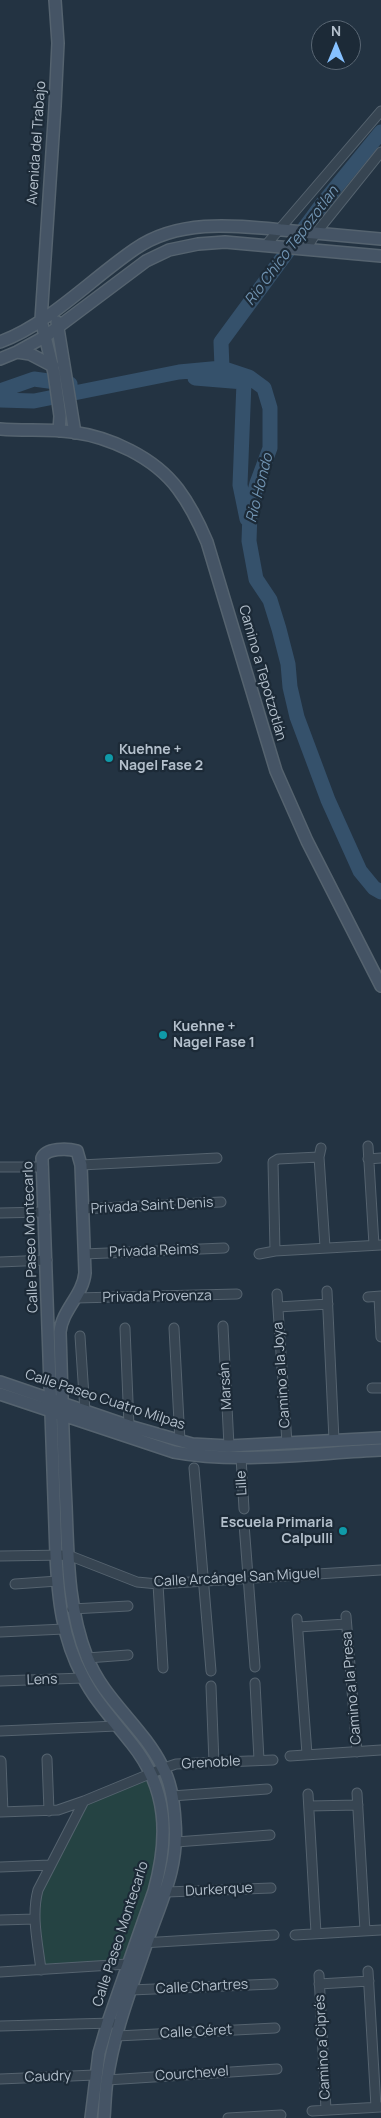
<!DOCTYPE html>
<meta charset="utf-8">
<style>
body{margin:0}
#map{position:relative;width:381px;height:2118px;overflow:hidden;background:#233342;font-family:Manrope,sans-serif}
canvas{display:block}
.north{position:absolute;left:311px;top:20px;width:50px;height:50px;box-sizing:border-box;background:#1c2a37;border:1px solid #596673;border-radius:50%;rotate:0deg;font-size:14px;font-weight:700;line-height:20px;text-align:center;color:#b4c0cc}
.north::after{content:'';display:block;margin:auto;width:18px;height:22px;background:#86c1ff;clip-path:polygon(50% 0,100% 100%,50% 72%,0 100%)}
</style>
<div id="map">
<canvas width="381" height="2118"></canvas>
<div class="north">N</div>
</div>
<script>
const context = document.querySelector('canvas').getContext('2d');
context.lineJoin = 'round';
function paint(path, color) { context.fillStyle = color; context.fill(path, 'evenodd'); }
function trace(path, color, width, dash) { context.strokeStyle = color; context.lineWidth = width; context.lineCap = dash ? 'butt' : 'round'; context.setLineDash(dash || []); context.stroke(path); }
function drawText(font, color, halo, rows, align = 'center') {
  context.font = font + ' Manrope,sans-serif'; context.lineWidth = 4.5; context.setLineDash([]); context.textBaseline = 'middle'; context.strokeStyle = halo; context.fillStyle = color; for (const [text, x, y, turn = 0] of rows) {
    context.save(); context.translate(x, y); context.rotate((+turn || 0) * Math.PI / 180); context.textAlign = isNaN(turn) ? turn : align; if (halo) context.strokeText(text, 0, 0); context.fillText(text, 0, 0); context.restore();
  }
}
paint(new Path2D(`
 M152,1773l10,93 -33,99 -90,4 -5,-73 43,-91z`), '#254343');
trace(new Path2D(`
 M222,368l-1,-26 102,-139 58,-71
 M195,378l49,4 -4,103 7,34
 M0,391l34,-12 36,5
 M0,400l34,1 145,-29 43,-4 27,9 15,11 6,20v40l-13,35 -7,29 -1,29 7,38 14,21 9,29 9,35 2,23 7,30 31,83 32,71 14,17 7,4`), '#35516b', 15);
const street = new Path2D(`
 M266,245l115,-134
 M306,249l10,-16 65,-81
 M368,1146l6,99
 M321,1148l-2,9 6,90
 M368,1159l13,-1
 M81,1165l136,-7
 M0,1167h43
 M82,1209l139,-7
 M0,1213l45,-1
 M275,1251l-2,-89 5,-3 41,-2
 M84,1254l140,-6
 M259,1254l16,-3 106,-6
 M0,1262l47,-2
 M327,1291l7,149
 M277,1294l10,149
 M368,1297l13,-1
 M379,1297l2,40
 M76,1298l161,-4
 M278,1307l50,-3
 M223,1326l6,120
 M125,1328l4,98
 M174,1328l6,113
 M80,1336l5,75
 M372,1388h9
 M241,1457l3,52
 M194,1468l17,203
 M244,1524l11,143
 M0,1556l68,-1 69,27 21,2 223,-14
 M15,1584l43,-3
 M158,1584l5,84
 M72,1609l56,-3
 M346,1616l11,136
 M297,1619l10,135
 M298,1627l48,-3
 M0,1632l64,-3
 M87,1658l41,-3
 M0,1681l83,-3
 M255,1683l4,77
 M211,1686l3,77
 M0,1731l117,-5
 M290,1756l91,-6
 M47,1759l2,52
 M1,1761l2,51
 M357,1793l8,138
 M308,1794l8,139
 M172,1796l95,-7
 M309,1806l49,-1
 M0,1812l58,-2 26,-9 80,-33 12,-4 97,-4
 M176,1842l94,-7
 M0,1867l50,-2
 M167,1892l104,-4
 M0,1920l35,-1
 M295,1935l86,-5
 M142,1943l132,-8
 M41,1970c-3,-26 -10,-54 -3,-80l46,-89
 M368,1971l8,136
 M0,1972l128,-8
 M319,1975l7,135
 M319,1984l50,-3
 M131,1990l142,-6
 M0,2026l113,-3
 M117,2036l158,-8
 M0,2079l95,-4
 M107,2080l170,-11
 M312,2111l69,-4
 M228,2118l53,-3`);
const secondary = new Path2D(`
 M55,0l3,43 -3,63 -14,214 13,53 6,43 -1,15
 M57,322l18,111
 M0,342c49,-18 91,-63 135,-93 43,-30 97,-24 147,-19 33,3 66,6 99,9
 M17,352l13,2 23,12
 M0,359l17,-7 29,-16 100,-75 23,-11 29,-6 27,-2 156,14
 M0,429c24,2 48,0 72,3 38,5 82,25 106,57 12,16 21,34 29,53l69,229 31,70 74,145
 M0,1382l129,44 63,18 37,2 152,-8
 M0,1394l174,58c64,12 141,1 207,-2
 M91,2118l8,-65 9,-31 46,-131c15,-54 14,-102 -22,-147 -17,-22 -37,-43 -49,-67 -21,-39 -25,-79 -27,-122l-14,-397c4,-10 25,-10 35,-7l4,14 4,108c-2,22 -23,37 -25,59 2,58 3,116 6,174 2,52 2,103 21,151 16,42 55,69 75,109 9,16 12,37 13,56 4,47 -15,81 -29,123 -15,44 -33,90 -39,136 -2,12 -2,25 -3,37`);
trace(street, '#55636f', 11);
trace(secondary, '#55636f', 14);
trace(street, '#374552', 9);
trace(secondary, '#455465', 11);
for (const [x, y, r, color] of [
 [109,758,5,"#0f9aa8"],
 [163,1035,5,"#0f9aa8"],
 [343,1531,5,"#0f9aa8"]
]) { const dot = new Path2D(); dot.arc(x, y, r, 0, 2 * Math.PI); context.fillStyle = color; context.fill(dot); trace(dot, '#1c2a37', 2); }
drawText('14px', '#b4c0cc', '#1c2a37', [
 ["Avenida del Trabajo",37,143,-86],
 ["Camino a Tepotzotlán",262,673,74],
 ["Privada Saint Denis",152,1206,-3],
 ["Calle Paseo Montecarlo",31,1237,-92],
 ["Privada Reims",154,1251,-2],
 ["Privada Provenza",157,1297,-1],
 ["Camino a la Joya",282,1375,-94],
 ["Marsán",226,1386,-93],
 ["Calle Paseo Cuatro Milpas",105,1400,18],
 ["Lille",242,1483,-93],
 ["Calle Arcángel San Miguel",237,1578,-3],
 ["Lens",42,1680,-2],
 ["Camino a la Presa",352,1688,-95],
 ["Grenoble",211,1763,-3],
 ["Durkerque",219,1890,-3],
 ["Calle Paseo Montecarlo",121,1934,-72],
 ["Calle Chartres",202,1987,-3],
 ["Calle Céret",196,2032,-3],
 ["Camino a Ciprés",323,2047,-93],
 ["Courchevel",192,2074,-4],
 ["Caudry",48,2077,-2]
]);
drawText('bold 14px', '#b4c0cc', '#1c2a37', [
 ["Kuehne +",119,750],
 ["Nagel Fase 2",119,766],
 ["Kuehne +",173,1027],
 ["Nagel Fase 1",173,1043],
 ["Escuela Primaria",333,1523,"right"],
 ["Calpulli",333,1539,"right"]
], 'left');
drawText('italic 15px', '#7194b2', '#1c2a37', [
 ["Rio Chico Tepozotlan",292,246,-53],
 ["Rio Hondo",260,488,-76]
]);
</script>
